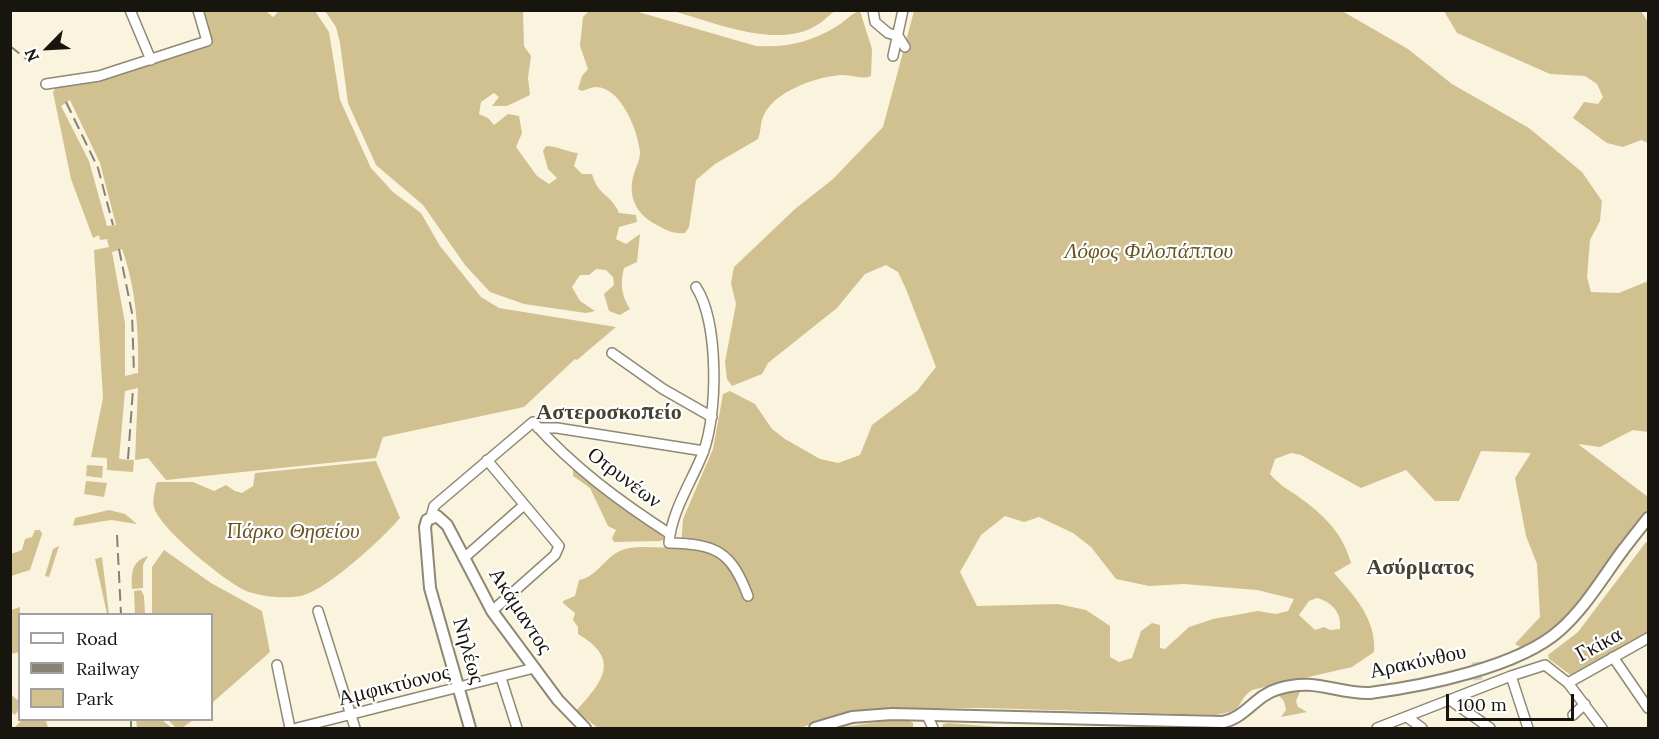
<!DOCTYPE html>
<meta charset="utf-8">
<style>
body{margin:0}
#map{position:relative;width:1659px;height:739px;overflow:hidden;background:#faf3de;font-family:Lora,serif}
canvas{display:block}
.frame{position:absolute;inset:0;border:12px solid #17150e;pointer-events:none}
.legend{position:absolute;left:18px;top:613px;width:195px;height:108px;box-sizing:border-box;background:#fff;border:2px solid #a2a19f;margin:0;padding:8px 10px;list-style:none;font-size:18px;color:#17150e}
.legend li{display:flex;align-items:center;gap:12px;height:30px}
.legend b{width:30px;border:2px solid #a2a19f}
.north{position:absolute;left:18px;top:18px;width:60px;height:60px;-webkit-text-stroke:4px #fff;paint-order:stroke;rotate:246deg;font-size:16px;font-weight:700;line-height:24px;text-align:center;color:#17150e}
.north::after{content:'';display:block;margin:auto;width:21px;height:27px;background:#17150e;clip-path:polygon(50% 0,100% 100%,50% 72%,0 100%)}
.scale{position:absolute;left:1446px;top:694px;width:128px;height:27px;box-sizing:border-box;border:3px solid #17150e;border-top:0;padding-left:8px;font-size:18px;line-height:21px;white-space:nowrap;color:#17150e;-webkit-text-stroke:4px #fff;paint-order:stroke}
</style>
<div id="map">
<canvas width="1659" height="739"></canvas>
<div class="frame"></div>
<ul class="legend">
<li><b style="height:8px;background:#fff"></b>Road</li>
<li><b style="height:8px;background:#878274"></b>Railway</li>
<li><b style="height:16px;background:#d1c191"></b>Park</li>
</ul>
<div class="north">N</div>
<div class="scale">100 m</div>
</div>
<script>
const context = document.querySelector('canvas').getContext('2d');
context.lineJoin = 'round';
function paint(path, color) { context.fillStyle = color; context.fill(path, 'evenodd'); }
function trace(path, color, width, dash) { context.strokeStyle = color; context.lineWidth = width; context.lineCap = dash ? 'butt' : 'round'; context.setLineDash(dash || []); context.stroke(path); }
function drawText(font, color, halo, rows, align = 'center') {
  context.font = font + ' Lora,serif'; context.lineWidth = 4.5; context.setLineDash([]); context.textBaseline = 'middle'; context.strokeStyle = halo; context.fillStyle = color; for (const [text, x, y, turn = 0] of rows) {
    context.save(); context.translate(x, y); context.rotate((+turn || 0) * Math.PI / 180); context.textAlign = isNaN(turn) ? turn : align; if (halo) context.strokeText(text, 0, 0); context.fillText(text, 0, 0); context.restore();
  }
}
paint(new Path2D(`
 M590,10l45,1 121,35c30,2 56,-4 81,-20 8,-4 14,-13 23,-15l12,38 -1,27c-8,4 -18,-1 -28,-1 -25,1 -70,16 -80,42 -3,7 -2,15 -5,22l-43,25 -19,16 -7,47 -4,6c-13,1 -19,-3 -30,-9 -19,-10 -28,-29 -21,-50 2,-8 6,-13 6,-22 -2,-21 -19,-65 -44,-65 -5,0 -10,3 -14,4l-4,-2 4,-13 6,-7 -8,-23 3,-29z
 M201,11h65l7,6 6,-6h36l14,21 11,68 31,68 22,24 28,21 19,33 41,51 18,11 117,19 -39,33 -2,-1 -51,48 -141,30 -7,21 -210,22 -18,-22 -13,2 3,-72 -13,3 -6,68 15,1 -1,12 -26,-2v-12l-16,-1 12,-59 -9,-148 15,-3 -2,-8 -7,1 -1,-5 -6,3 -22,-59 -18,-87 3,-5c53,-9 104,-25 155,-44zM70,100l30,63 16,62 -9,1 -18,-65 -28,-55zM122,249c14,38 17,83 16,124l-13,3v-53l-13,-71z
 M325,11h198l1,35 7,10 -3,22 2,17 -23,11h-15l7,-9 -5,-4 -13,9 -2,12 9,4 6,7 14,-11 11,2 3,17 -6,14 21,29 12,8 8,-6 -9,-9 -5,-18 3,-5c12,0 20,6 32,7l-4,13 8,8h10c7,24 18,18 27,39l17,2 1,7 -18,5 -3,12 10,5 14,-10 -3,28 -13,6c-4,15 -3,27 6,41l-10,6 -11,-4 -5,-17 10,-9 -1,-8 -7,-7 -10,-1 -7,6h-9l-8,12 8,14 15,10 -9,2 -62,-9 -34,-12 -25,-27 -42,-60 -47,-40 -28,-62 -8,-60 -4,-16z
 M673,11h162c-6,4 -11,10 -18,14 -39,25 -104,-3 -144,-14z
 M914,11h428l66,38 44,35 77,44 53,44 20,29 -2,20 -10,19 -3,37 4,15 28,1 29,-12v151l-15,-2 -33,17 -22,-3 70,53v13l-92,121 -31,19 -10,-6 25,-27 -3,-53 -11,-28 -11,-58 16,-25 -50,-2 -22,50h-24l-29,-31 -45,18 -60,-33 -10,-2 -16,6 -5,15c10,12 21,17 33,26 24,18 40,35 48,63l-17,10c20,22 43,47 40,79l-22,15 -100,23c-18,13 -4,20 -37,25l-229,-7h-97l-47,5 -42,15h-202l-22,-17c26,-29 46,-51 2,-77v-7l-5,-7 2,-7 -12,-10v-2l12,-5 4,-16c19,-3 27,-26 46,-31 18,-5 38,1 56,-3l2,-27 30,-70 10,-55 7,-3 25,13 17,25 13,10 35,20 18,4 22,-8 12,-30 45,-34 19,-24 -30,-78 -8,-17 -12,-7 -21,9 -28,34 -69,55 -6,11 -30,12 -5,-7 -2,-17 11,-58 -5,-21 3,-16 61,-58 38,-30 50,-52zM1005,516l19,6 15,-5 34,16 18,14 25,32 33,7 35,-2 73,6 37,9 -6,12 -12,3 -18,-3 -45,8 -24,8 -24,22 -5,-1v-23l-8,-2 -11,8 -9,27 -13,4 -9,-5v-31l-24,-16 -28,-6 -81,2 -17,-34 21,-37zM1317,598c15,4 25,15 23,31l-10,1 -6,-3 -9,3 -16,-15 10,-14z
 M1444,11h197l7,11v121l-7,-3 -18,7 -16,-4 -34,-25 11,-16 14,2 5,-7 -6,-13 -12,-8 -35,-2 -93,-41z
 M376,461l24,57c-18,21 -73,72 -99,78 -17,3 -43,1 -59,-7 -23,-13 -72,-53 -85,-75 -7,-11 -2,-20 -1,-31l3,-1h34l21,9 12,-6 9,6 7,2 11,-7 2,-13z
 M87,465l16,1 -1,12 -16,-2z
 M573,467l89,66 2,6 -3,2 -47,1 -2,-4 4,-8 -8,-4 -18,-38 -17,-12z
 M86,481l21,2 -3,14 -20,-3z
 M109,510l16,4 12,10 -26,-4 -38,6 2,-8z
 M35,530h5l2,4 -12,36 -19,6v-22l11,-4 3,-11 7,-2z
 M1646,542l2,1v94l-76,39 -23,-17 -1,-4 30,-23z
 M59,546l-10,31 -4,-1 8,-27z
 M164,550l47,33 51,28 8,41 -58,51v-89h-60v-47z
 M148,556l-5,9v23l-11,1c-1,-17 0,-28 16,-33z
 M102,557l7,57h-2l-12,-55z
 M141,590l3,6 1,18h-10l-1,-23z
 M20,607l-1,45 -8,2v-44z
 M1301,689l-5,12 2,6 9,5 -26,5 5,-7c-1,-8 -3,-12 -10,-16z
 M10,694l9,7v8l-4,6 -4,-3z
 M22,720h24l2,8h-34z
 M136,720h26l10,8h-35z
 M168,720h25l-11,8h-6z
 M893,720h15l5,3v5h-78z
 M948,723l62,5h-68l1,-4z`), '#d1c191');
trace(new Path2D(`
 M1476,662l2,18`), '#d8d2bf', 9, [9, 4.5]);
const minor = new Path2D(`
 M130,10l21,50
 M873,10l2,12 13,11 10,3 7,11
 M893,56l10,-46
 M46,84l53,-8 108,-35 -9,-31
 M696,287c23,35 22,127 7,166 -11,28 -32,59 -34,90 47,1 62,8 79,53
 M612,353l51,36 49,28
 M538,428h19l147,23
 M487,460l72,86 -4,9 -63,56
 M431,517l3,-11 99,-84c40,45 86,79 137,112
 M464,558l60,-53
 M318,611l37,117
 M1613,657l35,51
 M277,665l13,63
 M1511,676l17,52
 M501,678l16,50
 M1568,683l80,-45
 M1450,700l40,28
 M927,715l6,13
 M1573,715l12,-11
 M1407,717l15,11
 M297,728l237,-60
 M1377,728l134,-52 34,-11 23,18 34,45`);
const tertiary = new Path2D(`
 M1623,550l25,-32
 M470,728l-40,-140 -5,-61 2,-7 10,-4 10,9 45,86 66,89 27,28
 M815,728l37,-11 40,-3 331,8c22,-4 33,-27 55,-33 38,-12 57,5 92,4`);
trace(minor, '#8e8874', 12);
trace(tertiary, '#8e8874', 14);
trace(minor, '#fff', 9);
trace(tertiary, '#fff', 10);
trace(new Path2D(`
 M10,46l20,16
 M66,102l32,66 15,57
 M119,249l13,64 2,61
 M128,459l5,-70
 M117,535l4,79
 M131,720v8`), '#878274', 2, [12, 6]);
const tertiaryBridge = new Path2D(`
 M1370,693c54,-7 149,-26 190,-63 25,-22 43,-53 63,-80`);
trace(tertiaryBridge, '#8e8874', 14, []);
trace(tertiaryBridge, '#fff', 10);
drawText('italic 21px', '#635320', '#fff', [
 ["Λόφος Φιλοπάππου",1149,252],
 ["Πάρκο Θησείου",293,532]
]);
drawText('21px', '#17150e', '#fff', [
 ["Οτρυνέων",624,478,37],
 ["Ακάμαντος",520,611,57],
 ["Γκίκα",1599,645,-29],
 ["Νηλέως",468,651,74],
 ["Αρακύνθου",1418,662,-12],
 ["Αμφικτύονος",394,686,-14]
]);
drawText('bold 22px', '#474130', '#fff', [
 ["Αστεροσκοπείο",609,413],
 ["Ασύρματος",1420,568]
]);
</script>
